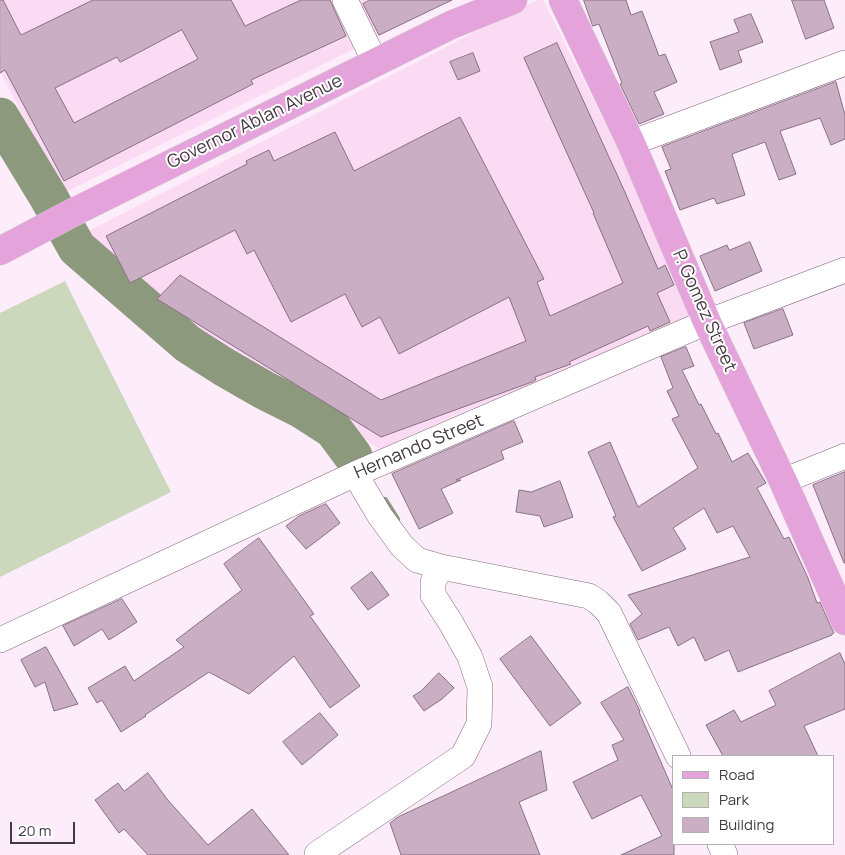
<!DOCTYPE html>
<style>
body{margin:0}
#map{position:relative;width:845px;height:855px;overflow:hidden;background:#fdecf9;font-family:Manrope,sans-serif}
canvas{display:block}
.legend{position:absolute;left:672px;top:755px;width:162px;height:90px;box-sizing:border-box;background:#fff;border:1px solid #b4b0b3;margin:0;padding:6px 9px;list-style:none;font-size:15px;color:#433941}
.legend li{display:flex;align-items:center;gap:10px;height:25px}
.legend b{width:25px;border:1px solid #b4b0b3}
.scale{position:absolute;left:10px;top:822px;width:65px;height:22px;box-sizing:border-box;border:2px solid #433941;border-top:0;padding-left:6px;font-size:15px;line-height:18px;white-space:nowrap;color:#433941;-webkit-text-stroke:4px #fff;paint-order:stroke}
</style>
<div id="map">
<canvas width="845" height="855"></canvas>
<ul class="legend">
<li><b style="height:6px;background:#e5a3db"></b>Road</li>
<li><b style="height:14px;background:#cbd8bc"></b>Park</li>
<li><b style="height:14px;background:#caaec4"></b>Building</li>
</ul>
<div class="scale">20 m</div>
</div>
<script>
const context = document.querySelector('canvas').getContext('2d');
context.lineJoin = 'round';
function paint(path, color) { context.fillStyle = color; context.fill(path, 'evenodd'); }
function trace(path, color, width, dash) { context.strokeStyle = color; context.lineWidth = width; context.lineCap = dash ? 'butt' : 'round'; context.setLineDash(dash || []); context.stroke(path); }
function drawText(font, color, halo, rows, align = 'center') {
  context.font = font + ' Manrope,sans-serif'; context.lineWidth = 4; context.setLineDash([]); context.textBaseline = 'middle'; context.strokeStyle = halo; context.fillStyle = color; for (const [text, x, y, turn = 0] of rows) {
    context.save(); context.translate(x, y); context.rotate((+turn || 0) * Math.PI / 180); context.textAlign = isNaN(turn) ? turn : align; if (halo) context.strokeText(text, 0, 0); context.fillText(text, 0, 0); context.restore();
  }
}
paint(new Path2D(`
 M0,0h452l-388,193 -64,-121z
 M537,0h6l159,316 -239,96 -83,37 -250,-158 -51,-55z`), '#fbdaf4');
paint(new Path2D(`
 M65,281l106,211 -171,85v-264z`), '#cbd8bc');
trace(new Path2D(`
 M385,500l12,19`), '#8d997d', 6);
trace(new Path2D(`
 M0,117l49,81 28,50 111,96 36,23 40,23 38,19 31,20 20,27`), '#8d997d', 39);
const building = new Path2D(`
 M0,0h3l18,35 72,-35h138l14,26 56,-26h29l16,36 -95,44 2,4 -189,97 -59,-111 -5,3zM182,30l16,29 -124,64 -19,-35 62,-31 3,5z
 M370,0h82l-73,35 -16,-31z
 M584,0h42l5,15 11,-4 17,45 6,-2 12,28 -23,10 10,22 -25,10 -19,-40 2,-1 -23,-59 -6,2z
 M792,0h32l10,28 -28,11z
 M751,14l12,28 -25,9 4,11 -22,8 -10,-28 29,-10 -5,-12z
 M557,43l67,147 34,79 7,-4 9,20 -17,8 13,29 -20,9 -2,-5 -79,36 2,2 -36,13 1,3 -4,2 -151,55 -224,-138 23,-24 201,125 145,-59 -17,-44 -110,57 -19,-37 -18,10 -17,-33 -54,28 -37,-72 -7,4 -12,-24 -105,53 -24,-47 141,-72 -1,-3 23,-11 5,11 61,-29 19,39 106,-54 84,162 -7,3 13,34 73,-33 -30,-70h1l-70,-155z
 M473,53l7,18 -22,9 -8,-18z
 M836,82l9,33v24l-14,6 -11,-27 -40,13 16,43 -17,6 -14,-38 -33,12 13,41 -28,9 -3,-6 -34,12 -15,-39 6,-2 -9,-22z
 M750,242l12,29 -47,20 -15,-35 27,-11 2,5z
 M783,309l10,26 -39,14 -10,-26z
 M686,347l8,19 -12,4 17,35 2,-1 15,30 2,-1 14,29 16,-9 18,30 -9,5 27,51 5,-2 19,41 9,25 3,-1 11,25 3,6 -2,1v1l-94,37 -9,-22 -24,11 -11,-24 -16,9 -9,-19 -31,13 -8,-16 12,-10 -14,-19 122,-38 -17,-31 -16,7 -13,-25 -31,20 13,21 -44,22 -29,-54 3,-1 -28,-64 22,-10 28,65 60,-39 -26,-49 7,-3 -12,-25 6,-3 -12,-31z
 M514,421l9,21 -22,9 3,8 -48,21h5l-20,9 12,24 -34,16 -27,-55z
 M845,472v91h-1l-31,-78z
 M560,481l13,36 -29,10 -4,-11 -24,-4 3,-22 12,2z
 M326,504l14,19 -34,26 -20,-23 13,-10z
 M259,538l55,76 -4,2 50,70 -30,22 -36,-52 -45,38 -40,-22 -64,43 1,1 -25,16 -19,-32 -5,3 -9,-15 37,-22 9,15 50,-34 -8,-7 66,-50 -18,-26z
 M372,572l17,23 -21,15 -17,-22z
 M122,599l15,23 -28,18 -7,-11 -28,17 -11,-20z
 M531,636l50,67 -31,23 -50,-67z
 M46,647l32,57 -24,7 -9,-29 -10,5 -14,-27z
 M840,653l5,11v45l-41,17 14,30h-95l-17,-31 28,-15 7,12 35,-17 -7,-14z
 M439,673l15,15 -12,11 -18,12 -11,-15 8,-5z
 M628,687l12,24 -1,1 35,80v63h-53l41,-19 -21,-41 -49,24 -19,-37 45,-22 -6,-15 12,-5 -23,-37z
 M320,713l18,22 -36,30 -19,-23z
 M541,751l6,39 -28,12 21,53h-139l-11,-32 8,-6z
 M148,773l19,26 41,46 44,-36 37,46h-141l-24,-26 -5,4 -24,-33 23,-17 6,8z`);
paint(building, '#caaec4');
trace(building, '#897184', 1);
const minor = new Path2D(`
 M345,0l30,62
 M631,143l214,-80
 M355,474l25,42 22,30 15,14 24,7 148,29 9,6 11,11 69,143
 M783,481l62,-25
 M0,640l355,-166 352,-152 138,-52
 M720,844l5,11
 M317,854l146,-98 16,-32 1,-37 -10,-30 -19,-34 -18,-28v-13l8,-15`);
const major = new Path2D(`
 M563,0l68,143 76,179 76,159 62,140
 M0,251l72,-38 379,-188 62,-25`);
trace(minor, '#80697b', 26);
trace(major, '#d6d3d5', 29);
trace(minor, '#fff', 25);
trace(major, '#e5a3db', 28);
drawText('18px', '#433941', '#fff', [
 ["Governor Ablan Avenue",255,122,-26],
 ["P. Gomez Street",704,311,66],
 ["Hernando Street",419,447,-23]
]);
</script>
